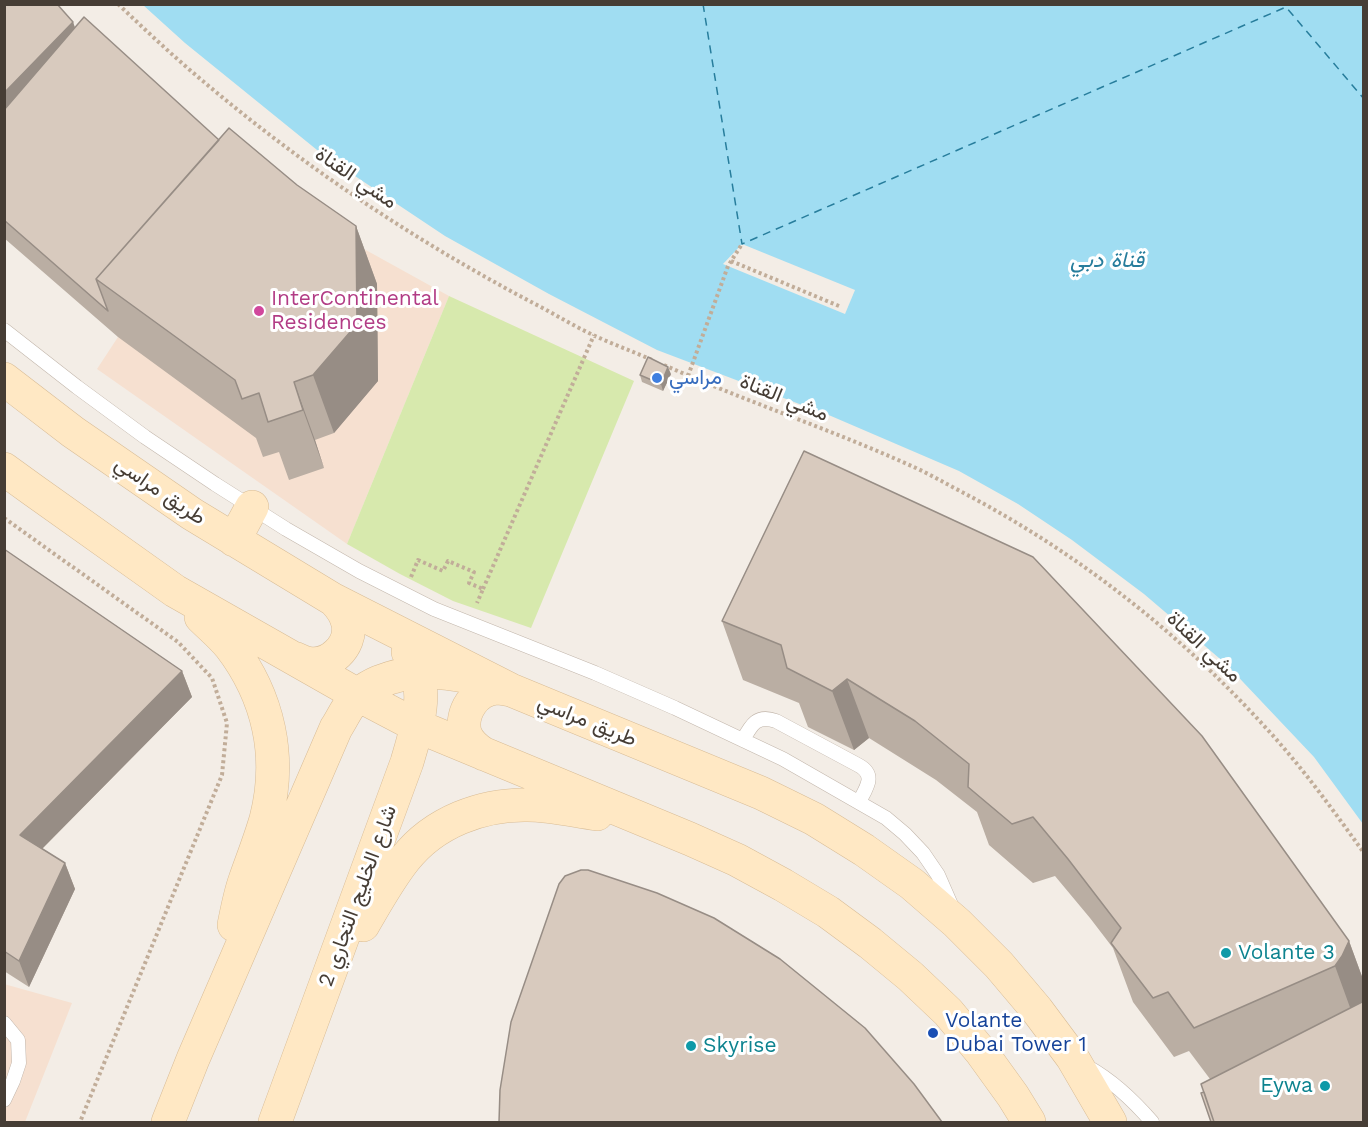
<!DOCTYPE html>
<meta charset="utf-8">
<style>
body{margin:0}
#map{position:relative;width:1368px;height:1127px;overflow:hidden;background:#f3ede6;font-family:"Work Sans",sans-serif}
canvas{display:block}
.frame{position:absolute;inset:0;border:6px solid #463d35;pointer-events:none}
</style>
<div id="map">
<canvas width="1368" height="1127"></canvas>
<div class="frame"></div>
</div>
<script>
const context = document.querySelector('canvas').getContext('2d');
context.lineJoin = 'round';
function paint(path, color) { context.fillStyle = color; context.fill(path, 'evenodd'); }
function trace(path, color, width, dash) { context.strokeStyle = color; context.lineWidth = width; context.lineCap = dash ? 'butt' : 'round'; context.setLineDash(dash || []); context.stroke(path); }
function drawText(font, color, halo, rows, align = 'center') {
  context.font = font + ' "Work Sans",Vazirmatn,sans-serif'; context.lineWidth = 6; context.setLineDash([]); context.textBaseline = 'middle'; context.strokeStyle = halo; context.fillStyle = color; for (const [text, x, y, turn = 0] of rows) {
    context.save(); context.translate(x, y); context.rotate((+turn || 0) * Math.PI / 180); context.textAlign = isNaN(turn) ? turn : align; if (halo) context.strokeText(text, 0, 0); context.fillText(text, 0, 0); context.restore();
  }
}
paint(new Path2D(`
 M250,186l199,110 -102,248 -250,-175 21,-32z
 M4,984l68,19 -47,119h-20z`), '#f6e0d0');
paint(new Path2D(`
 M449,296l185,85 -103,247 -78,-27 -53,-27 -53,-30z`), '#d7e9ad');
paint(new Path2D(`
 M143,5h1220v819l-49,-67 -88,-93 -82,-70 -72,-54 -54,-36 -59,-33 -128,-55 -174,-66 -108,-56 -104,-58 -123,-82 -137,-111z`), '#a0ddf2');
paint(new Path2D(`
 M742,244l113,46 -10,24 -122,-50z`), '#f3ede6');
trace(new Path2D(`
 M703,4l39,240 544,-237 78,92`), '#277d9c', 1.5, [8, 6]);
const lane = new Path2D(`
 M4,330l73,57 68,50 70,47 71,45 73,42 75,38 161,64 80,35 108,51 103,59 19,16 18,19 15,22 14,32
 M743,740c8,-15 14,-26 33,-19l82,44c19,10 8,23 1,37
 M4,1023l14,17 1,23 -6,18 -9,19
 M1088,1067c25,14 45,33 64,55`);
const secondary = new Path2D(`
 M4,379l69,53 119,82 142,86 177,90 250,103 53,26 50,31 48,34 45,39 42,42 38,45 35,47 38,65
 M4,469l29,21 142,101 183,104 59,31 273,113 47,21 46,25 45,27 42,31 40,33 38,36 34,41 31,43 16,26
 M234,540l18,-33
 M201,617c9,9 20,18 29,29 39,51 52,111 36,173 -6,21 -14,41 -21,61 -5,14 -8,30 -11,45
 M293,658c5,1 9,4 14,5 22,5 45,-17 41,-39 -2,-10 -7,-17 -14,-24
 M484,754c-8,-5 -16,-12 -19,-21 -5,-20 10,-44 32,-45 4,0 9,1 14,2
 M363,925c13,-22 26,-46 42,-66 29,-37 77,-55 123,-54 21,0 47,6 69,9
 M168,1122l25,-63 143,-331c6,-9 14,-27 23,-34 6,-5 13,-9 20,-12 31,-13 58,-11 91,-5
 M275,1122l132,-360c11,-38 24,-74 1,-110`);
trace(lane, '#c2b6ab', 15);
trace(secondary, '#d8bc96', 34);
trace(new Path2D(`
 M118,4c19,18 38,36 57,53 110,97 232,180 362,248 19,10 37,21 56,30 19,9 39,16 59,25
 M731,261l108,45
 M664,365c83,37 169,65 252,103 15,7 29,15 44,23 115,60 219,141 306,237 36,39 67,82 98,125
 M688,376l40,-110 14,-22
 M4,518l174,124 34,36 15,45 -5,52 -142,347
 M411,577l7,-17 25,11 5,-10 26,11 -5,11 14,6 -6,14
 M483,589l111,-254`), '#c1ad99', 4, [3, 3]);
trace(lane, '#fff', 14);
trace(secondary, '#ffe8c4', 33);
paint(new Path2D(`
 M4,4l69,18 2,6 144,112 78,45 59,41 21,58 1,97 -44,52 -19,7 9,28 -35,12 -10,-28 -16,5 -7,-19 -138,-101 -114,-99z
 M671,374l-8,17 -21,-9 -2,-7z
 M804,451l545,490 15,41v140l-160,-30 6,-13 -21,-28 -15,6 -41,-55 -20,-54 -23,-30 -35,-42 -22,7 -44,-38 -12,-33 -41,-32 -67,-42 -15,12 -46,-23 -9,-24 -56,-23 -21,-59z
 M4,549l178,122 10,26 -150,152 23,14 10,26 -46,98 -25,-16z`), '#baaea3');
paint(new Path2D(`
 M73,22l9,26 -78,81v-36z
 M356,226l21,58 1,97 -44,52 -21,-58z
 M668,367l3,7 -8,17 -2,-7z
 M294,382l21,58 9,28 -21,-58z
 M182,671l10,26 -162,164 -10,-26z
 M847,679l22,59 -15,12 -22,-59z
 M65,863l10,26 -46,98 -10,-26z
 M1349,941l15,41v33l-8,9 -21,-58z`), '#978d85');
const building = new Path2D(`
 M4,4h53l16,18 -69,71z
 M84,17l135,123 -123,139 12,32 -104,-91v-110z
 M229,128l68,57 59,41 1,98 -44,51 -19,7 9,28 -35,12 -9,-29 -17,6 -7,-19 -139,-101z
 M648,357l20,10 -7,17 -21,-9z
 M804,451l229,106 169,179 147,205 -7,15 -7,10 -141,62 -26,-36 -15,6 -42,-55 10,-15 -53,-69 -35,-42 -21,7 -44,-37 1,-23 -54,-43 -68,-42 -15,12 -45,-23 -6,-23 -59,-24z
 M4,549l178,122 -162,164 45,28 -46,98 -15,-10z
 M581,870h7l69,23 57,25 66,41 85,69 49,56 28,38h-443l1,-32 11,-68 48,-138 6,-8z
 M1364,1001v121h-150l-13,-38z
 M1204,1092l10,30h-3l-10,-29z`);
paint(building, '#d8cabe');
trace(building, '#978d85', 1.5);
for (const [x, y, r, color] of [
 [259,311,6,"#d1479c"],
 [657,378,6,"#3f7fe0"],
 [1226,953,6,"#0f9aa8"],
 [933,1033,6,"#1a4fb4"],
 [691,1046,6,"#0f9aa8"],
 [1325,1086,6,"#0f9aa8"]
]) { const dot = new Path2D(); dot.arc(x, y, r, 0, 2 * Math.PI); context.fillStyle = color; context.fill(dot); trace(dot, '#fff', 2); }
drawText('21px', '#463d35', '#fff', [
 ["مشي القناة",356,178,34],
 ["مشي القناة",784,398,22],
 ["طريق مراسي",160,491,34],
 ["مشي القناة",1204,647,43],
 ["طريق مراسي",587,721,22],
 ["شارع الخليج التجاري 2",358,896,-70]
]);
drawText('21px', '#b23c85', '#fff', [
 ["InterContinental",271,299],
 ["Residences",271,323]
], 'left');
drawText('21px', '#366cbe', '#fff', [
 ["مراسي",669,378]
], 'left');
drawText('21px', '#0d838f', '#fff', [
 ["Volante 3",1238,953],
 ["Skyrise",703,1046],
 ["Eywa",1313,1086,"right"]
], 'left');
drawText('21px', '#164399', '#fff', [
 ["Volante",945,1021],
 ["Dubai Tower 1",945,1045]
], 'left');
drawText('italic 22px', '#277d9c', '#fff', [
 ["قناة دبي",1107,261]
]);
</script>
